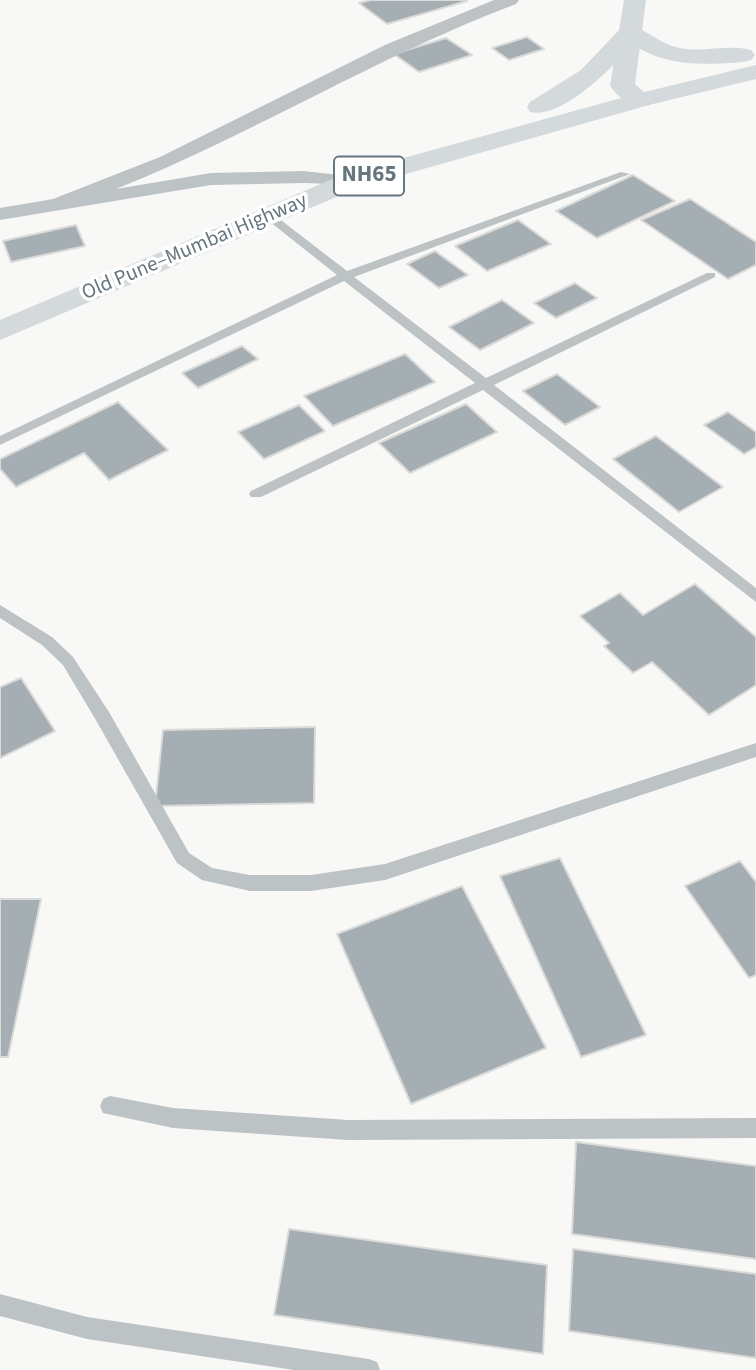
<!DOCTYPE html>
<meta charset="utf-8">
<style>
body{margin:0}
canvas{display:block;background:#f8f8f6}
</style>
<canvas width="756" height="1370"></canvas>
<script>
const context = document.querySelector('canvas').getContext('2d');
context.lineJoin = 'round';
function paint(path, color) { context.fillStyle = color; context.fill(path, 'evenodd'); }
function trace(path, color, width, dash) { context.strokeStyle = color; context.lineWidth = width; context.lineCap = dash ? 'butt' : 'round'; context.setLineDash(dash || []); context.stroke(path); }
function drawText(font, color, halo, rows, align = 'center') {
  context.font = font + ' "Source Sans 3",sans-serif'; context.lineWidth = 7; context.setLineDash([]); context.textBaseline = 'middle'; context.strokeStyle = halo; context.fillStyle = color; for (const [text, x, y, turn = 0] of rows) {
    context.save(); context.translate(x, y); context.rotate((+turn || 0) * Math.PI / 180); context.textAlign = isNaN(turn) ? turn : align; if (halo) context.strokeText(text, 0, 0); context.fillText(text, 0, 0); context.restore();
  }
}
const building = new Path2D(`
 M371,0h94l2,1 -80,23 -28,-21z
 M527,37l17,12 -35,11 -17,-12z
 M446,38l26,17 -53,17 -25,-18z
 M633,175l42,26 -78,37 -41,-27z
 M690,199l66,43v23l-28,14 -87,-59z
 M518,220l33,24 -64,27 -32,-25z
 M76,225l9,21 -74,16 -8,-21z
 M435,251l33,24 -29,13 -32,-24z
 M575,283l22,15 -41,20 -22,-15z
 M502,300l32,23 -54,27 -31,-23z
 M242,346l16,13 -60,29 -16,-15z
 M405,354l30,28 -102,44 -29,-30z
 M557,374l43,33 -35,18 -42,-34z
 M118,402l50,48 -59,30 -25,-27 -68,34 -16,-18v-10z
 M466,404l31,28 -87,41 -31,-30z
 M299,405l26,26 -61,28 -26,-27z
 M728,412l28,20v15l-12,7 -40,-29z
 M656,436l67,51 -44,25 -66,-53z
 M695,584l61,53v48l-47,30 -57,-53 -19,11 -29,-27 5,-3 -29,-27 40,-23 23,22z
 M21,678l34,53 -55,27v-71z
 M315,727l-1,76 -159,3 8,-76z
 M560,858l86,177 -65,22 -81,-181z
 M740,861l16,21v93l-7,3 -64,-92z
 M462,886l84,162 -135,56 -74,-170z
 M0,899h41l-33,158h-8z
 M576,1142l180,24v93l-184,-25z
 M289,1229l258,36 -4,89 -269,-39z
 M573,1249l183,25v84l-187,-27z`);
paint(building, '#a5aeb2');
trace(building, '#dadad8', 2);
paint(new Path2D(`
 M621,172l9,2 -276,103 132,101 221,-105h8v4l-221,108 262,203v14l-273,-212 -222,107h-10l-2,-3 2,-3 224,-108 -131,-102 -344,164v-9l337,-161 -72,-57v-4h8l74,57z
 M0,605l52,32 21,20 36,55 80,141 23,15 38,7h61l74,-11 371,-121v14l-371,123 -74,11h-61l-48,-11 -25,-17 -80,-141 -34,-57 -21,-20 -42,-27z
 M110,1096l63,12 175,12 408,-2v20l-408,2 -175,-12 -70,-15 -3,-7 3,-7z
 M0,1294l87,23 282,42 8,3 3,8h-86l-207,-31 -87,-23z`), '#bdc2c5');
paint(new Path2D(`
 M494,0h25l-3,4c-138,52 -263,130 -400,185l95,-16 92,-2 55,6 3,4 -3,4 -55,-2 -92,2 -211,35v-12l53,-9 107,-42 225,-112z`), '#bdc2c5');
paint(new Path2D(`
 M624,0h22l-11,84 18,16 -3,5c-16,4 -31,-6 -40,-19z`), '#d4d9db');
paint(new Path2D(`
 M630,25c18,5 31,20 50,23 23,5 48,-4 71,2l4,5 -4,5 -8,2c-39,3 -77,5 -111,-18 -18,23 -71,76 -102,68l-3,-5 3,-5 51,-32 41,-43z
 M756,65v14l-107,26 -289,82 -360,153v-20l342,-145 290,-80z`), '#d4d9db');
drawText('21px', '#66767e', '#fff', [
 ["Old Pune–Mumbai Highway",195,248,-23]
]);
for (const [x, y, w] of [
 [369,176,70]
]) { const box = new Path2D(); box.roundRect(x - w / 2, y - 19.5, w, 39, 5); context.fillStyle = '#fff'; context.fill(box); trace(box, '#66767e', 2); }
drawText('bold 23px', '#66767e', null, [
 ["NH65",369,176]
]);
</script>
